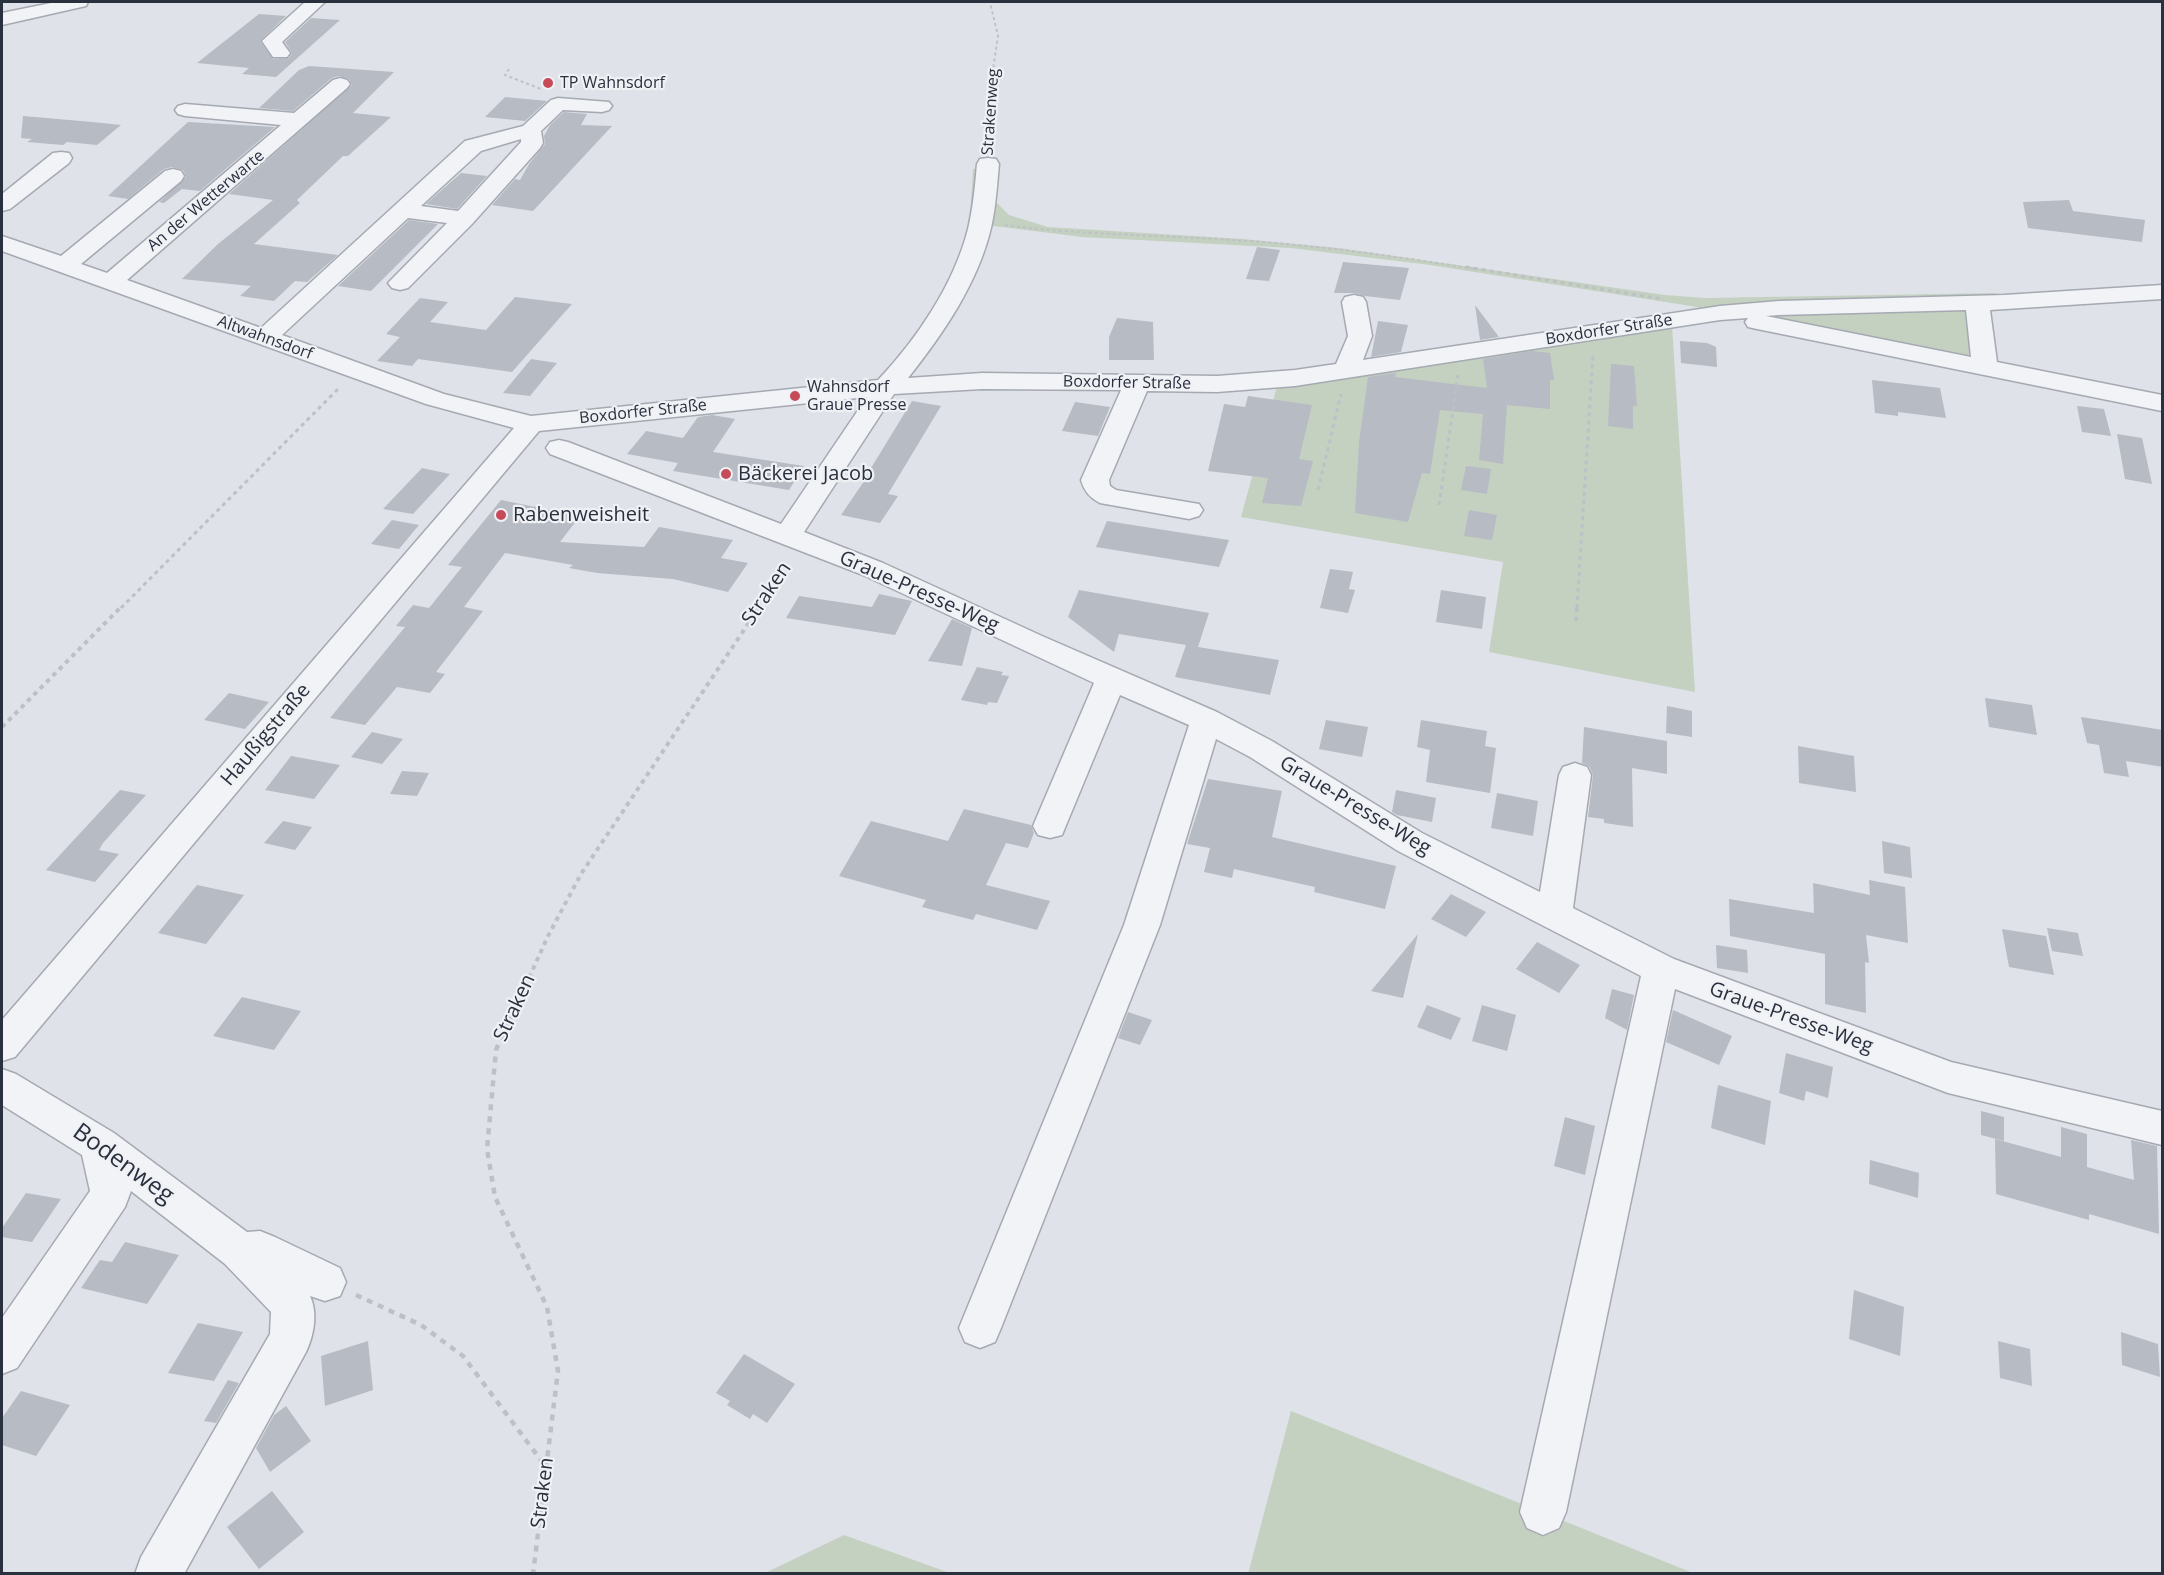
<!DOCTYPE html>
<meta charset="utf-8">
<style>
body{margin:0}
#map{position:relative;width:2164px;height:1575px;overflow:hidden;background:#dfe2e8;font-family:"Open Sans",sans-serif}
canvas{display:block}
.frame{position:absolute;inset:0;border:3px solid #29303e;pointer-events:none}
</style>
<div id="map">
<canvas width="2164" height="1575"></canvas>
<div class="frame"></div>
</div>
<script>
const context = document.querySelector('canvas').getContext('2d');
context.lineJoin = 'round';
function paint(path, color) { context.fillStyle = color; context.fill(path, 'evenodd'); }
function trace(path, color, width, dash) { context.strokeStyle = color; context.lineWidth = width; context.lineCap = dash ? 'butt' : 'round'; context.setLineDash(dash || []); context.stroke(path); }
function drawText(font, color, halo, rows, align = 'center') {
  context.font = font + ' "Open Sans",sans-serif'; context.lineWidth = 4.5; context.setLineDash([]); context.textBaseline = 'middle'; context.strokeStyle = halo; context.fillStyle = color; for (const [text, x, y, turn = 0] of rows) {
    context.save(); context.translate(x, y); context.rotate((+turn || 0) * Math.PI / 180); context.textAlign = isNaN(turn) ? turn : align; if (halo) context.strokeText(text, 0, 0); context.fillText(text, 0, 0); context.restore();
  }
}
paint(new Path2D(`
 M973,169h21l1,32 14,14 39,12 194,12 97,9 326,47 40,3 294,-5 -37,5 13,67 -284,-59 -261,-41 -139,-17 -209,-11 -112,-14z
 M1672,325l23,367 -206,-40 14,-90 -262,-45 36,-131z
 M1291,1411l402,162 -445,1z
 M844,1535l106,38h-185z`), '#c4d1c1');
paint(new Path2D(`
 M259,14l27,2 -26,25 13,18 16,-1 3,-5 -7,-11 26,-24 29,2 -64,57 -34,-3 7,-6 -52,-5z
 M309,66l85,6 -41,41 38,4 -43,39h-5l-46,44 3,3 -46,41 84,11 -31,27 -12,-1 -21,20 -34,-5 11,-10 -69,-7 36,-35 55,-44 -44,-6 123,-109 -3,-6 -10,-3 -7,2 -39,33 -34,-3 40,-38z
 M505,97l42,4 -22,20 -40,-4z
 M564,112l23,2 -6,11 31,1 -79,85 -41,-6 23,-26 5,1 9,-16 16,-20 -1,-8 6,-11z
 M23,116l69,6 29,3 -24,20 -30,-3 -4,3 -36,-3 5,-3 -11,-1z
 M188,122l87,5 -75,64 -18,-2 -18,14 -5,-1 27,-25 -3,-7 -11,-3 -8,2 -36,30 -20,-3z
 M461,173l26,3 -30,33 -31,-5z
 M2069,200l4,11 72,9 -3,22 -114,-14 -5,-26z
 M409,220l29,4 -67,67 -33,-5z
 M1257,247l23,3 -11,31 -23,-2z
 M1343,262l66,6 -9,32 -35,-4 -11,-3h-20z
 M515,297l57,7 -60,68 -94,-13 -6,7 -35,-5 23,-24 -14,-3 34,-36 28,4 -18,20 56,8z
 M1475,305l24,32 -19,3z
 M1117,318l36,4 1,38h-45v-23z
 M1378,321l30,4 -7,27 -30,5z
 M1680,341l27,2 9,4 1,20 -36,-4z
 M1532,351l18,2 4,27h-4v29l-43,-4 -4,59 -24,-4 4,-46 -43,-4 -10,64 -8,-1 -14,49 -53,-9 4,-71 9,-65 28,-4 -1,4 92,11 -4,-29z
 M531,359l26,4 -27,33 -27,-3z
 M1611,364l23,2 3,40h-4v23l-25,-3z
 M1872,380l68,8 6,30 -48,-6v4l-23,-3z
 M1248,396l64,9 -13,54 14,2 -12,45 -39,-3 6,-25 -60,-7 16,-67 21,3z
 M912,401l29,5 -53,88 10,2 -18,27 -39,-8 32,-47h-2z
 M1075,402l35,5 -12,29 -36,-5z
 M2077,406l27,3 7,27 -29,-4z
 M712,415l23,4 -22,33 91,14 -15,24 -116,-19 5,-8 -51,-9 19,-23 37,7 15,-21z
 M2117,434l25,4 10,46 -27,-5z
 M1466,466l25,3 -4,25 -26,-4z
 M422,468l28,6 -37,40 -30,-5z
 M501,500l79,16 -20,26 84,5 15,-20 74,13 -12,18 27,5 -20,29 -55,-13 -76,-6 -28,-5 4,-3 -68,-12 -41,54 19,4 -47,61 9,2 -15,19 -33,-6 -32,38 -35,-7 75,-91 -9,-1 17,-21 16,3 33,-41 -14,-2z
 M1469,510l28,5 -5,25 -28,-4z
 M392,520l27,5 -20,24 -28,-5z
 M1107,521l70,11 52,8 -10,27 -123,-20z
 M1330,569l23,3 -4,17 6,1 -7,23 -28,-5z
 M1079,590l130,23 -11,34 81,13 -9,35 -95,-18 11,-32 -67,-11 -5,18 -46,-35z
 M1441,590l45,7 -4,32 -46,-7z
 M879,594l33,7 -17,34 -109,-17 13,-22 73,11z
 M952,619l20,9 -10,38 -34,-5z
 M977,667l26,5 -2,3 8,1 -12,27 -9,-1 -1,3 -26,-5z
 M229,693l40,9 -24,27 -41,-9z
 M1985,698l47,7 5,30 -48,-8z
 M1667,706l25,5v26l-26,-4z
 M2081,717l82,13v37l-37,-6 3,16 -25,-4 -5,-28 -12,-2z
 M1326,720l42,7 -6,30 -43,-8z
 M1421,720l66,11 -2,15 11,2 -6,45 -64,-11 4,-32 -13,-3z
 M1584,727l83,14v33l-35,-6 1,59 -29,-4v-4l-16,-2 5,-42 -4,-9 -7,-3z
 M372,732l31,7 -21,25 -31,-7z
 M1798,746l56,10 2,36 -57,-9z
 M291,756l49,9 -26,34 -49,-9z
 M402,771l27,2 -12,23 -27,-2z
 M1208,779l74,12 -10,46 124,29 -11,43 -71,-17 1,-5 -81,-18 -2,9 -28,-6 6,-24 -23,-4z
 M120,790l26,5 -43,48 -4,7 20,4 -24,28 -49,-12z
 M1396,790l40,8 -4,24 -35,-7 -5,-3z
 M1497,793l41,8 -5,35 -42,-8z
 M964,809l67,16 3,8 -6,15 -22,-5 -20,42 64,16 -13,29 -61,-16 -3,6 -51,-13 4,-7 -87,-24 32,-55 77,20z
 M283,821l29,6 -17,23 -31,-7z
 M1882,841l28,6 2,31 -28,-5z
 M1869,880l36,7 3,56 -42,-8 3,28 -4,-1 1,51 -41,-9v-50l-95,-18 -1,-37 85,14 -1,-30 57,12z
 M197,885l47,10 -38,49 -48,-11z
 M1451,894l35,18 -20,25 -35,-18z
 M2047,928l31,5 5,23 -31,-5z
 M2002,929l44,7 8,39 -45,-8z
 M1418,934l-15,64 -32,-7z
 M1537,942l43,23 -21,28 -43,-24z
 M1716,945l31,5 1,23 -31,-5z
 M1612,989l22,6 -7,35 -22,-12z
 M242,997l59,14 -27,39 -61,-14z
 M1427,1005l34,13 -10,22 -34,-13z
 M1482,1005l34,10 -9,36 -35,-10z
 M1673,1010l59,26 -13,29 -53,-23z
 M1128,1012l24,8 -12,25 -22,-7z
 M1786,1053l47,14 -5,31 -22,-7 -2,10 -25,-8z
 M1718,1085l53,16 -6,44 -54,-17z
 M1981,1111l23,6v24l-23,-6z
 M1565,1117l30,9 -10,49 -31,-9z
 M2061,1127l26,7v33l47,13 -3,-40 26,6 2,88 -70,-20v6l-93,-26 -1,-55 66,18z
 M1870,1160l49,13 -1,25 -49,-14z
 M26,1193l35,6 -29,43 -30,-5v-9z
 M125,1242l54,13 -32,49 -66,-16 19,-28 12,2z
 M1854,1290l50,17 -4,49 -51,-17z
 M198,1323l45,9 -29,49 -46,-8z
 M2121,1332l37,12 2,33 -38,-12z
 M368,1341l5,49 -48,16 -4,-50z
 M1998,1341l32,8 2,37 -32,-8z
 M744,1354l51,30 -28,39 -14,-9 -3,5 -23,-14 3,-4 -14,-8z
 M228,1380l11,3 -23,40 -12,-2z
 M21,1391l49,14 -34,51 -34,-11v-27z
 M286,1406l25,35 -41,31 -14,-24 18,-33z
 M272,1491l32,41 -45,37 -32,-42z`), '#b7bbc4');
const minor = new Path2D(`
 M56,2h32l-2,4 -84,19v-12z
 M305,2h20l-43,40 8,11 -3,4h-14l-11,-16z
 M340,78l7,2 3,4 -3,4 -220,192 134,48 204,-187 58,-15 28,-26 7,-2 51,4 3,4 -3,4 -7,2 -39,-2 -22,21 2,12 -3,5 -68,76 -64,64 -8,2 -8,-2 -4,-5 59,-60 -39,-5 -126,117 162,59 87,22 347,-36c39,-41 76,-96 90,-151 5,-21 7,-43 9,-65l3,-5 8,-1 8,1 3,5c-2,21 -3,43 -8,64 -13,55 -48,106 -83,150l74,-5 235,3 78,-6 41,-6 12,-28 -6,-34 3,-5 9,-2 9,2 3,5 6,34 -9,24 357,-54 59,-5 225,-6 158,-10v14l-172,11 7,52 165,33v16l-405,-82 -9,-2 -3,-5 3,-4 -28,2 -425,66 -78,6 -70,-1 -38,89 1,6 6,4 83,14 4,6 -4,6 -10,3 -89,-16c-10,-5 -16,-12 -19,-23l40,-90 -139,-1 -88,5 -90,138 79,31 159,73 175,76 55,29 150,92 118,59 19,-117 4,-8 12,-4 12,4 4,8 -18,133 101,51 277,103 211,49v34l-214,-52 -273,-104 -109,523 -7,16 -16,7 -16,-7 -7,-16 121,-536 -243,-125 -148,-94 -34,-18 -56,186 -159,403 -6,14 -15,6 -15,-6 -6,-14 165,-403 65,-200 -69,-30 -58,140 -12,3 -12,-3 -5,-9 61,-143 -231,-108 -313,-121 -4,-6 4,-6 9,-2 9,2 213,82 86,-127 -328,34 -524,626 -13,4v-41l512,-592 -88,-24 -424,-153v-15l59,20 104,-85 8,-2 8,2 3,5 -3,5 -100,83 26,9 174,-148 -96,-9 -7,-2 -3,-4 3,-4 7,-2 109,9 39,-33zM521,139v3l-63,69 -37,-5 60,-55zM1966,310l5,47 -205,-41 13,-1z
 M61,152l8,1 3,5 -3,5 -59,46 -8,2v-17l51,-41z
 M2,1069l14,5 98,59 133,99 13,-1 15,6 65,31 6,14 -6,14 -15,5 -15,-5c8,17 4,39 -4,56l-122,222h-49l6,-17 129,-223 1,-22 -46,-48 -94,-73 -6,16 -108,161 -15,6v-56l88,-127 -8,-36 -80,-50z`);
trace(minor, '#a5a9b2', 3);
trace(new Path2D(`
 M509,69l-4,6 36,14
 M988,145l1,-49 9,-60 -8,-34
 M1005,225c76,10 152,10 229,15 80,5 161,16 241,29`), '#bec0c6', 2, [3, 3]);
trace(new Path2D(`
 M1466,267l196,32
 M1318,490l23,-96
 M1439,505l19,-130
 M121,608l218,-220
 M759,608l30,-45
 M1577,608l16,-253`), '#bec0c6', 3, [4, 4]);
trace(new Path2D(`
 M1576,621l1,-15
 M2,727l120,-121
 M503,1035l45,-99 33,-62 179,-268`), '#bec0c6', 4, [4.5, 4.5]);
trace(new Path2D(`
 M503,1034l-7,16 -9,99 8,48 52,110 11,64 -25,203
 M356,1295l65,30 42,31 83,111`), '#bec0c6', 4.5, [6, 6]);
paint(minor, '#f2f3f6');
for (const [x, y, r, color] of [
 [548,83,6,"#c64b58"],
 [795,396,6,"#c64b58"],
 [726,474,6,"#c64b58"],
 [501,515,6,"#c64b58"]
]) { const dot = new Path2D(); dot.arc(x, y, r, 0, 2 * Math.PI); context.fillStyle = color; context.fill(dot); trace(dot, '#eff1f5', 2); }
drawText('16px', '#29303e', '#eff1f5', [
 ["TP Wahnsdorf",560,83],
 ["Wahnsdorf",807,387],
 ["Graue Presse",807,405]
], 'left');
drawText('16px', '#29303e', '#eff1f5', [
 ["Strakenweg",991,112,-86],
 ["An der Wetterwarte",206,201,-40],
 ["Boxdorfer Straße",1609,330,-9],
 ["Altwahnsdorf",265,338,20],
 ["Boxdorfer Straße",1127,383,1],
 ["Boxdorfer Straße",643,412,-6]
]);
drawText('20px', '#29303e', '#eff1f5', [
 ["Bäckerei Jacob",738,474],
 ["Rabenweisheit",513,515]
], 'left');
drawText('20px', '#29303e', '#eff1f5', [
 ["Graue-Presse-Weg",919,592,24],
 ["Straken",767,594,-56],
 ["Haußigstraße",266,735,-50],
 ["Graue-Presse-Weg",1355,806,31],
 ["Straken",515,1008,-65],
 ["Graue-Presse-Weg",1791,1018,20],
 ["Straken",543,1493,-83]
]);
drawText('24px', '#29303e', '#eff1f5', [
 ["Bodenweg",123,1164,36]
]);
</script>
